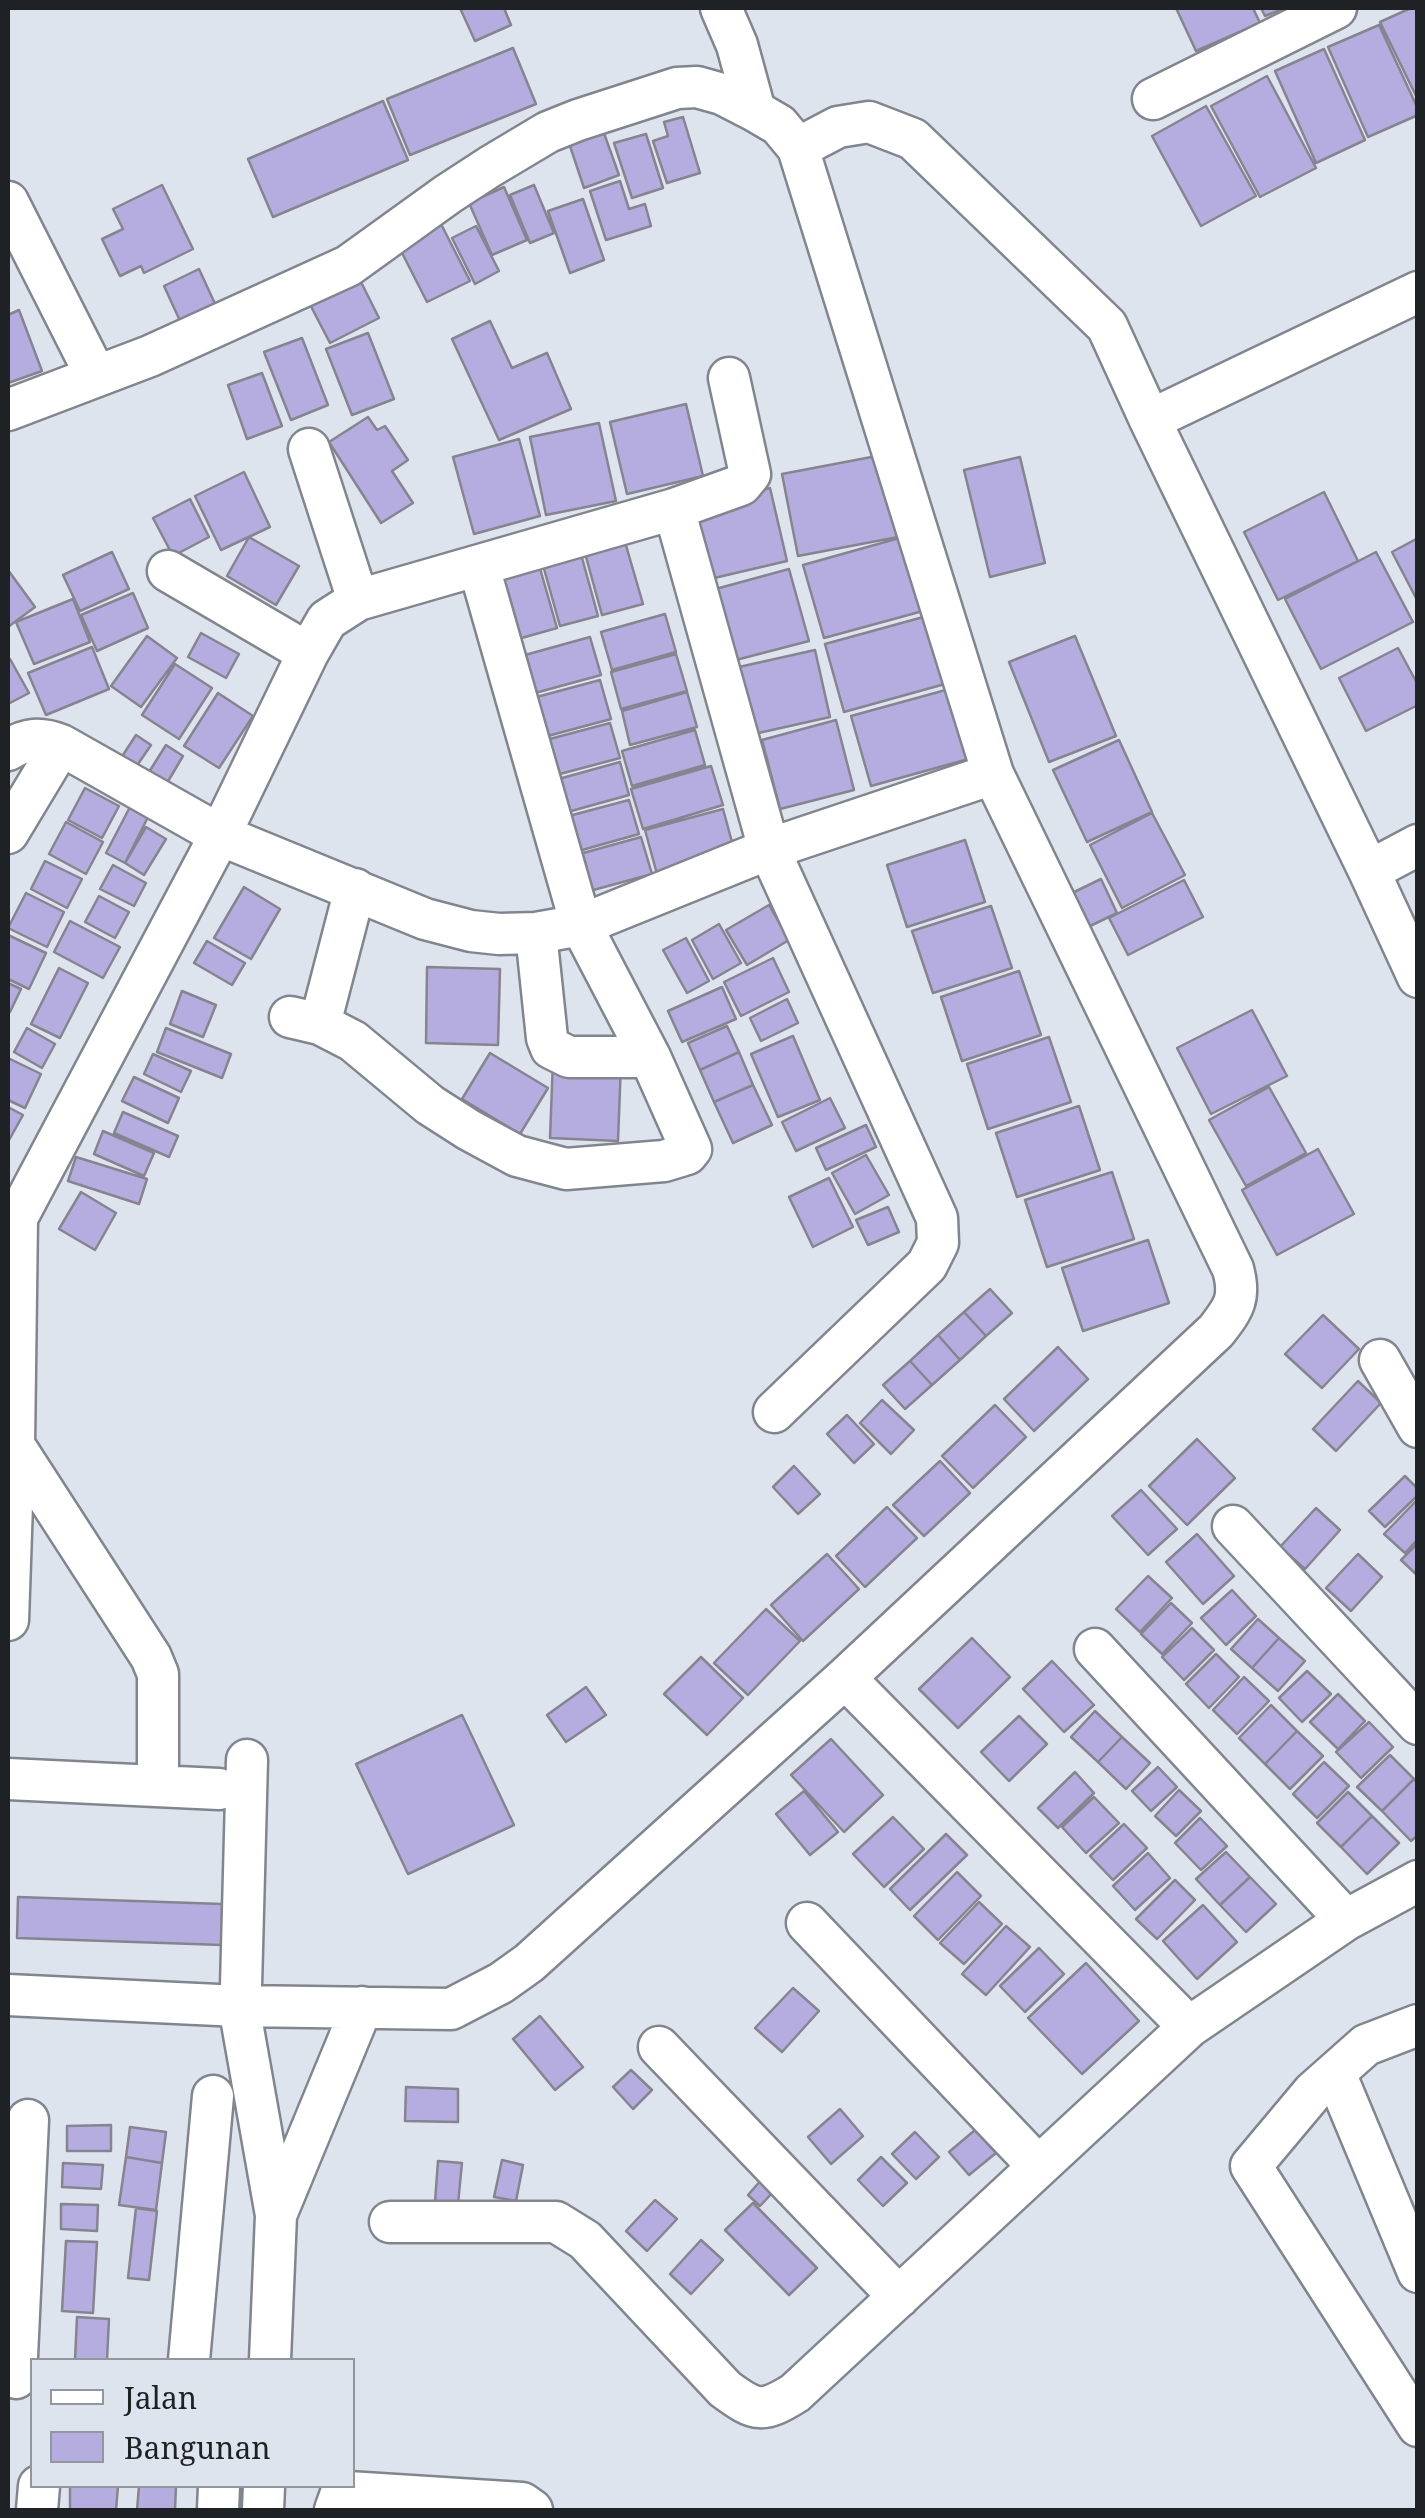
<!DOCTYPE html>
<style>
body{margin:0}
#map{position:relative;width:1425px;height:2518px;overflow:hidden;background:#dee4ed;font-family:"Noto Serif",serif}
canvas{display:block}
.frame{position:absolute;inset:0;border:10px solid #1f2225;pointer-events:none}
.legend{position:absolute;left:30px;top:2358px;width:325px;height:130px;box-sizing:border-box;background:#dee4ed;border:2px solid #92969d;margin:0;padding:12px 18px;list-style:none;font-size:30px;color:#1f2225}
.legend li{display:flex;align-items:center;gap:20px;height:50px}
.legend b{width:50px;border:2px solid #92969d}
</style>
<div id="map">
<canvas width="1425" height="2518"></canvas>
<div class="frame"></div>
<ul class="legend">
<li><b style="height:12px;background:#fff"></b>Jalan</li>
<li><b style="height:28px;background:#b5ade0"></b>Bangunan</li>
</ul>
</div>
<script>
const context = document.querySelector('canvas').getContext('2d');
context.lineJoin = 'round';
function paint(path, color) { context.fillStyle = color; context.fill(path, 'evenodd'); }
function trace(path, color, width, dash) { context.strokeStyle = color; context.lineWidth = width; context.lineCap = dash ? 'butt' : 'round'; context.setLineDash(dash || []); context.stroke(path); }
const building = new Path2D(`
 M460,8h44l7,17 -36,16z
 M1176,8h77l7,15 -64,28z
 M1261,8h24l-20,8z
 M1411,8h7v92l-38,-78z
 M1379,25l39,84v6l-50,22 -40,-90z
 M513,48l23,56 -126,51 -23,-56z
 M1324,49l41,91 -49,23 -41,-92z
 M1267,76l49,92 -56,29 -49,-91z
 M383,101l25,59 -135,57 -25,-58z
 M1206,106l50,90 -55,30 -49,-90z
 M683,117l17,56 -33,10 -14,-42 15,-5 -4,-14z
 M601,125l18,50 -35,13 -17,-51z
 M646,134l17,54 -31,10 -18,-55z
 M620,181l9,28 16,-5 6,22 -45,14 -16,-49z
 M162,185l31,64 -49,24 -3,-7 -21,10 -18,-37 21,-10 -10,-20z
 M534,185l20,48 -24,10 -20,-48z
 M504,187l23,53 -35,15 -23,-52z
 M583,199l21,61 -34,13 -22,-62z
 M441,224l29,57 -43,21 -29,-57z
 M476,226l23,45 -24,13 -23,-46z
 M354,268l25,50 -49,25 -26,-50z
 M199,269l17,37 -35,17 -17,-37z
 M19,310l23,61 -34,12v-68z
 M490,321l22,47 35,-15 24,56 -72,31 -47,-101z
 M368,333l26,66 -42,16 -26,-66z
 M302,338l26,67 -37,15 -27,-68z
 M262,373l20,53 -35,13 -19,-54z
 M686,404l17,72 -76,18 -17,-72z
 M368,417l9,13 8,-4 23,34 -16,11 21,32 -32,20 -52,-81z
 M599,423l17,78 -70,14 -16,-78z
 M519,439l21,77 -66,18 -21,-77z
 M882,455l16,82 -100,19 -16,-82z
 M1020,457l25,106 -55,14 -26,-107z
 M244,472l26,55 -49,23 -26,-54z
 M770,488l17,73 -77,18 -18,-72z
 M1324,492l34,69 -80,39 -34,-68z
 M190,499l19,38 -36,19 -20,-38z
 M623,535l20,69 -41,11 -19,-69z
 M249,537l50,29 -23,39 -49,-29z
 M903,537l20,74 -99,27 -21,-73z
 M1418,538v61l-1,1 -25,-48z
 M579,547l19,69 -38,10 -19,-68z
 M112,552l17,37 -49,22 -17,-36z
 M1376,552l37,70 -92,47 -36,-70z
 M537,558l20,70 -39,11 -19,-70z
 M789,569l20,72 -77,20 -20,-71z
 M8,570l27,37 -27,20z
 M133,593l15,35 -51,23 -16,-36z
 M73,599l17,43 -56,22 -18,-42z
 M665,614l11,38 -64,18 -11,-38z
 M927,616l18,68 -101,28 -19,-68z
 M201,633l38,21 -13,24 -38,-21z
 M147,636l30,22 -36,49 -30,-21z
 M1075,636l41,100 -67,26 -40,-100z
 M590,637l11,38 -66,18 -10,-38z
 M92,647l17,42 -63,26 -18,-42z
 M1398,648l20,37v20l-52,26 -27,-53z
 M815,650l15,67 -76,17 -15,-67z
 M676,654l11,37 -66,18 -10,-37z
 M10,659l19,34 -21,11v-44z
 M175,664l37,24 -33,51 -37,-24z
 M600,680l11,39 -67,18 -11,-39z
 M953,688l19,70 -101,28 -20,-70z
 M687,692l10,35 -67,18 -8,-34z
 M218,693l35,23 -34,52 -35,-22z
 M836,720l18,70 -74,19 -18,-69z
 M610,723l10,35 -64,17 -10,-35z
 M695,730l10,35 -73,21 -10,-35z
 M136,735l15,10 -15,22 -15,-9z
 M1119,740l33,72 -65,30 -34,-72z
 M166,745l17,11 -16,27 -18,-11z
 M620,762l9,33 -65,18 -9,-33z
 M711,766l12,39 -80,24 -12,-40z
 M85,788l34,18 -17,32 -34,-18z
 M629,800l10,34 -64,18 -10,-35z
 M130,807l18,10 -23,46 -19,-10z
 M723,809l12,44 -78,21 -12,-44z
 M1152,813l33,62 -63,33 -32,-63z
 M66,822l37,20 -17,32 -37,-20z
 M146,827l20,12 -22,36 -19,-12z
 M641,837l11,37 -66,18 -10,-37z
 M965,840l20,62 -78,25 -20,-62z
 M45,861l37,18 -15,29 -36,-19z
 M113,865l33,18 -12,23 -34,-17z
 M1101,879l16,34 -31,15 -16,-34z
 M1184,880l19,37 -75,38 -19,-37z
 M244,887l36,22 -29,50 -37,-21z
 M26,893l38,19 -17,35 -39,-19z
 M99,896l30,16 -14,26 -30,-16z
 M769,905l20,35 -42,25 -21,-35z
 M991,906l21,62 -79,25 -21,-62z
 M70,921l50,26 -17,31 -49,-26z
 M719,924l22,39 -28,16 -21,-39z
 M8,935l38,18 -17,36 -21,-10z
 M686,938l23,43 -22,12 -24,-43z
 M207,941l38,22 -13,22 -38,-22z
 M773,958l16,34 -48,24 -17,-34z
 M427,967l73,2 -2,76 -72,-2z
 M59,968l29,15 -28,55 -29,-14z
 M1019,971l22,64 -79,26 -21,-64z
 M8,983l13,6 -11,23 -2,-1z
 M722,987l14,32 -54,23 -14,-31z
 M182,991l34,14 -13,32 -33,-13z
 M787,999l11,24 -37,18 -11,-23z
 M1252,1010l35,66 -76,38 -34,-66z
 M727,1026l12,26 -39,18 -12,-27z
 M27,1028l28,16 -13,24 -28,-16z
 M166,1028l65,26 -9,24 -65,-26z
 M793,1036l27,64 -42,17 -27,-63z
 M1049,1037l22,65 -83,27 -21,-65z
 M739,1052l14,33 -39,17 -14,-32z
 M490,1053l58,35 -28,46 -58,-35z
 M153,1054l38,17 -10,21 -37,-18z
 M8,1058l33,16 -16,34 -17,-8z
 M553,1060l68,3 -3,78 -68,-3z
 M134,1077l45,21 -11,25 -46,-22z
 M753,1085l19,40 -39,18 -19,-41z
 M1269,1087l37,66 -60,33 -37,-66z
 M830,1098l15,30 -49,23 -14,-29z
 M1079,1106l21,64 -83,27 -21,-64z
 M8,1107l15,8 -15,27z
 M123,1112l55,24 -9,21 -55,-24z
 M866,1125l10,22 -50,23 -10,-22z
 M103,1131l51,22 -10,23 -50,-22z
 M1318,1149l36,65 -77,41 -35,-65z
 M866,1155l23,40 -34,19 -23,-41z
 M76,1157l71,22 -8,25 -71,-23z
 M1112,1172l22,67 -87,28 -22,-67z
 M829,1178l24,49 -40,20 -24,-50z
 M81,1192l35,21 -21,37 -36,-21z
 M888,1207l11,25 -31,13 -12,-25z
 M1148,1240l21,63 -86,28 -21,-63z
 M990,1289l22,24 -26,23 -22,-24z
 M964,1312l22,24 -26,24 -22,-25z
 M1323,1315l36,34 -37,39 -37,-34z
 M938,1335l22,25 -28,25 -22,-24z
 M1058,1347l30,32 -54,52 -30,-32z
 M910,1361l22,24 -27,24 -22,-24z
 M1358,1381l23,22 -45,48 -23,-22z
 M882,1400l32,30 -23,24 -31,-31z
 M995,1405l31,32 -53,51 -31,-32z
 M847,1415l27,29 -20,19 -27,-29z
 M1197,1439l38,39 -48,47 -38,-39z
 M940,1461l30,32 -46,43 -31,-31z
 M794,1466l26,28 -22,20 -25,-27z
 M1405,1476l13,13v6l-33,32 -16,-16z
 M1141,1490l36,39 -29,26 -36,-39z
 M1418,1499v40l-13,14 -21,-19z
 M887,1507l30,31 -52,49 -29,-31z
 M1316,1508l24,22 -35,39 -25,-22z
 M1197,1534l37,42 -31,28 -37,-42z
 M1418,1543v33l-17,-16z
 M827,1554l32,35 -56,52 -32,-36z
 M1358,1554l24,23 -31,34 -25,-23z
 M1148,1576l24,22 -32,34 -24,-23z
 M1232,1590l24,26 -30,29 -25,-27z
 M1171,1603l21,20 -30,31 -21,-20z
 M766,1609l34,32 -52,54 -34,-32z
 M1258,1619l21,19 -27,30 -21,-19z
 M1192,1628l22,22 -30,30 -22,-23z
 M972,1638l38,39 -52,51 -39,-39z
 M1279,1638l26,23 -27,30 -26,-23z
 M1216,1654l23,23 -30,31 -23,-24z
 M701,1657l42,41 -36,37 -43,-41z
 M1052,1661l42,44 -30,27 -41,-43z
 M1307,1671l24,23 -29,28 -23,-24z
 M1244,1677l25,24 -32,33 -24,-24z
 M586,1687l20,28 -40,27 -19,-27z
 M1338,1694l27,27 -27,28 -28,-27z
 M1271,1705l26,26 -32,33 -26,-26z
 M1095,1711l27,26 -24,25 -27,-25z
 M462,1715l52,110 -106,49 -52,-110z
 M1019,1716l28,28 -38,37 -28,-29z
 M1369,1722l24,25 -32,31 -25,-26z
 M1297,1731l26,25 -33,33 -25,-25z
 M1122,1737l28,26 -24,26 -28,-27z
 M831,1739l52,56 -39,37 -53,-57z
 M1390,1755l24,24 -32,32 -25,-24z
 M1324,1762l25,24 -32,32 -24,-24z
 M1158,1767l19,20 -26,24 -19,-20z
 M1075,1772l19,21 -36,35 -20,-20z
 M1414,1779l4,4v52l-7,6 -29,-30z
 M1179,1790l22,21 -25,25 -21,-20z
 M804,1791l34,41 -28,23 -34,-41z
 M1348,1792l24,24 -31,31 -24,-24z
 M1094,1797l25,26 -33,30 -24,-26z
 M1372,1816l27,27 -32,31 -26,-27z
 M893,1817l31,32 -40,38 -31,-33z
 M1200,1818l27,28 -26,24 -26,-27z
 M1124,1824l23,24 -34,32 -23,-24z
 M946,1834l21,21 -57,55 -20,-21z
 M1226,1852l24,25 -30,28 -24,-26z
 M1148,1853l22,25 -35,32 -22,-24z
 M957,1872l24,24 -43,44 -24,-24z
 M1250,1877l26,27 -30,28 -26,-27z
 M1175,1880l20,20 -38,39 -21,-20z
 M18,1897l204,7v41l-205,-7z
 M979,1902l23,22 -38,40 -24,-21z
 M1203,1905l34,37 -40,37 -34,-38z
 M1006,1926l24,21 -44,48 -24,-21z
 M1039,1948l25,26 -39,38 -25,-26z
 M1086,1963l53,58 -57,53 -54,-56z
 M793,1988l26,23 -37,41 -27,-24z
 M540,2016l43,51 -28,23 -42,-51z
 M631,2070l21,20 -19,19 -20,-22z
 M406,2087l52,2v33l-53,-1z
 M840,2109l23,27 -32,28 -23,-27z
 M111,2125v26h-44v-25z
 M130,2127l36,5 -4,31 -36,-6z
 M975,2130l21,23 -27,22 -20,-23z
 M915,2132l24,25 -23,22 -24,-25z
 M126,2157l36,6 -6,47 -37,-5z
 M881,2157l26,26 -24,23 -25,-26z
 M502,2160l21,5 -7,36 -22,-4z
 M438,2161l24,2 -4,41 -23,-2z
 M63,2163l40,2 -2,24 -39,-2z
 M762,2179l12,12 -14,15 -12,-11z
 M655,2200l22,19 -30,32 -21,-20z
 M753,2203l64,65 -28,27 -64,-65z
 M61,2204l37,1 -1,26 -36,-2z
 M136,2208l21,3 -8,69 -21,-2z
 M701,2240l22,20 -32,34 -21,-20z
 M66,2241l31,1 -4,71 -31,-2z
 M77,2317l32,2 -2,41h-32z
 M70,2486h48l-2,24h-46z
 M139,2486h37l-1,24h-38z`);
paint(building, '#b5ade0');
trace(building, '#86848e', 2.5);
const street = new Path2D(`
 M1153,99l183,-91
 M798,148l40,-21 31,-5 44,17 194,187 43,94 219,451 49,106
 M8,202l88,174
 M8,410l142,-54 198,-90 100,-72 43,-28 57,-34 30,-12 99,-32 20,-1 25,7 33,17
 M1150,420l268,-128
 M309,449l49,151
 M674,509l95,340 168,369 1,25 -11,22 -153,147
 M168,571l140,82
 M8,750c19,-12 32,-13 53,-5
 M8,833l53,-88 159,90 205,84 46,12 28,3 37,-1 45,-8 188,-76 224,-75
 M1369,871l49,-26
 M536,933l11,105 4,10 18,9h81
 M290,1017l30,7 33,17 77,64 39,25 48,26 49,13 98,-8 23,-7 4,-5 -41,-92 -69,-132 -102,-358
 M320,1024l35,-135
 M1380,1360l38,67
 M14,1445l137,212 7,17v112
 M1233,1526l185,198
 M8,1620l6,-175 3,-227 203,-383 88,-182 19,-33 31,-20 316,-91 67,-24 9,-11 -21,-96
 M1095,1649l251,271
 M845,1678l344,349
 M247,1760l-6,226 -2,20 37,209 -6,145
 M8,1779l211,10
 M807,1923l231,243
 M8,1995l231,11 212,3 50,-26 28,-20 316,-285 371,-347c18,-23 25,-33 17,-62l-240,-495 -195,-626 -19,-23 -24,-14 -18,-66 -16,-37
 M1418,2025l-52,20 -53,47 -62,74 167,260
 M659,2047l240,250
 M1335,2073l83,199
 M276,2215l86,-208
 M390,2222h166l29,18 140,149c31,23 38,24 70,4l394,-366 157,-107 72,-39
 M189,2360l24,-264
 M16,2378l12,-258
 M37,2510l2,-24
 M218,2510l1,-24
 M263,2510l1,-24
 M335,2510l5,-14 8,-4 174,11 10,7`);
trace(street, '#81868e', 45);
trace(street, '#fff', 40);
</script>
